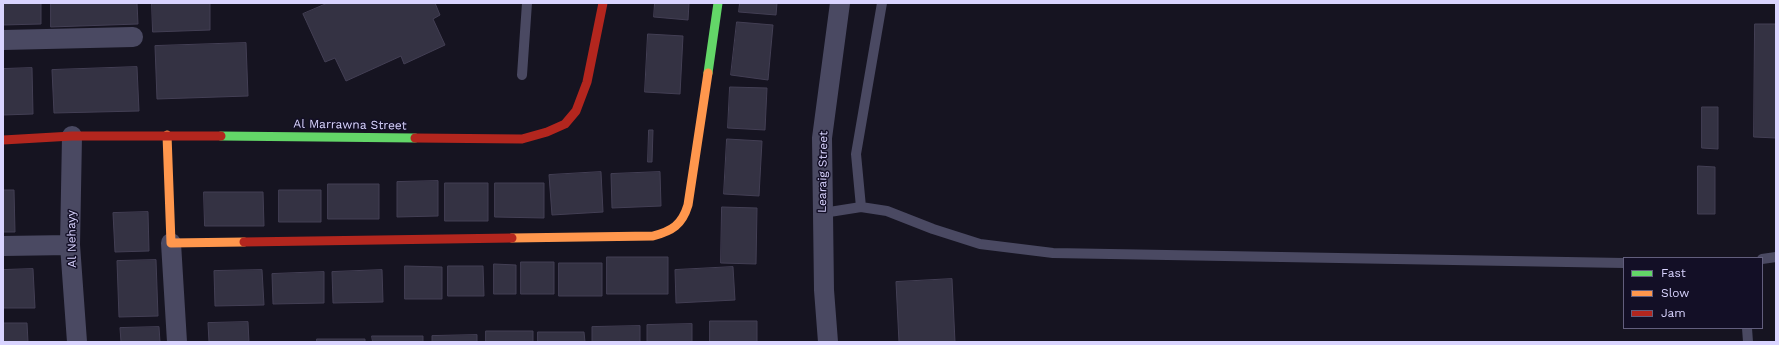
<!DOCTYPE html>
<style>
body{margin:0}
#map{position:relative;width:1779px;height:345px;overflow:hidden;background:#161421;font-family:"Work Sans",sans-serif}
canvas{display:block}
.frame{position:absolute;inset:0;border:4px solid #d9d4ff;pointer-events:none}
.legend{position:absolute;left:1623px;top:257px;width:140px;height:72px;box-sizing:border-box;background:#130f26;border:1px solid #625e7d;margin:0;padding:5px 7px;list-style:none;font-size:12px;color:#d9d4ff}
.legend li{display:flex;align-items:center;gap:8px;height:20px}
.legend b{width:20px;border:1px solid #625e7d}
</style>
<div id="map">
<canvas width="1779" height="345"></canvas>
<div class="frame"></div>
<ul class="legend">
<li><b style="height:5px;background:#63d668"></b>Fast</li>
<li><b style="height:5px;background:#ff974d"></b>Slow</li>
<li><b style="height:5px;background:#b3261e"></b>Jam</li>
</ul>
</div>
<script>
const context = document.querySelector('canvas').getContext('2d');
context.lineJoin = 'round';
function paint(path, color) { context.fillStyle = color; context.fill(path, 'evenodd'); }
function trace(path, color, width, dash) { context.strokeStyle = color; context.lineWidth = width; context.lineCap = dash ? 'butt' : 'round'; context.setLineDash(dash || []); context.stroke(path); }
function drawText(font, color, halo, rows, align = 'center') {
  context.font = font + ' "Work Sans",sans-serif'; context.lineWidth = 3; context.setLineDash([]); context.textBaseline = 'middle'; context.strokeStyle = halo; context.fillStyle = color; for (const [text, x, y, turn = 0] of rows) {
    context.save(); context.translate(x, y); context.rotate((+turn || 0) * Math.PI / 180); context.textAlign = isNaN(turn) ? turn : align; if (halo) context.strokeText(text, 0, 0); context.fillText(text, 0, 0); context.restore();
  }
}
const building = new Path2D(`
 M3,3h38v21l-38,1z
 M51,3h86l1,21 -87,3z
 M152,3h58v27l-57,2z
 M328,3h107l5,12 -7,4 12,26 -41,19 -3,-8 -55,25 -11,-23 -10,4 -22,-48z
 M655,3h34l-1,17 -34,-3z
 M740,3h37l-1,12 -37,-3z
 M737,22l36,3 -5,55 -37,-5z
 M1755,24h21v114l-22,-1z
 M648,34l35,2 -3,58 -35,-2z
 M246,43l2,53 -91,3 -2,-53z
 M137,67l2,44 -85,2 -2,-43z
 M32,68l1,46 -30,1v-46z
 M730,87l37,1 -2,42 -37,-2z
 M1702,107h16v42l-16,-1z
 M649,130h4l-1,32h-4z
 M727,139l35,2 -3,55 -35,-2z
 M1698,166l17,1v47h-17z
 M601,172l2,40 -51,3 -3,-40z
 M660,172l1,34 -49,2 -1,-34z
 M438,181v35l-41,1v-35z
 M445,183h43v38h-43z
 M495,183h49v35l-49,-1z
 M328,184h51v35h-51z
 M3,190h11l1,42h-12z
 M279,190h42v32h-42z
 M204,192h59l1,34h-59z
 M722,207l35,1 -1,56 -35,-1z
 M148,212l1,39 -34,1 -2,-39z
 M607,257h61v37h-61z
 M156,260l2,56 -39,1 -2,-56z
 M521,262h33v32h-33z
 M559,263h43v33h-43z
 M494,264l22,1v29h-22z
 M405,266l37,1v32h-37z
 M448,266h35l1,30h-36z
 M733,267l2,33 -59,3 -1,-33z
 M33,269l2,39h-32v-38z
 M262,270l2,35 -49,1 -1,-35z
 M382,270l1,32 -50,1 -1,-31z
 M324,272v31l-51,1 -1,-30z
 M952,279l3,63h-56l-3,-60z
 M710,321h47v21h-47z
 M248,322l1,20h-40l-1,-19z
 M3,323h24l1,19h-25z
 M692,324v18h-45v-17z
 M640,326v16h-48v-15z
 M159,327l1,15h-39l-1,-14z
 M486,331h47v11h-47z
 M538,332h46l1,10h-47z
 M477,335v7h-45v-6z
 M372,336h51v6h-50z
 M317,339h48v3h-48z`);
paint(building, '#343243');
trace(building, '#433f54', 1);
trace(new Path2D(`
 M522,75l5,-72
 M861,207l-5,-53 26,-151
 M823,213l38,-6 26,4 46,18 47,15 73,9 571,10
 M1762,259l14,-2
 M1747,328l1,14`), '#4a4962', 10);
trace(new Path2D(`
 M3,40l130,-3
 M72,136l-2,109 7,97
 M171,243l6,99
 M3,246l67,-1
 M828,342l-4,-52 -2,-152 18,-135`), '#4a4962', 20);
trace(new Path2D(`
 M708,73l10,-70
 M221,136l194,2`), '#63d668', 9);
trace(new Path2D(`
 M167,135l4,108 73,-1
 M512,238l141,-2c19,-5 29,-11 35,-31l20,-132`), '#ff974d', 9);
trace(new Path2D(`
 M415,138l107,1 25,-7 18,-8 11,-13 11,-29 16,-79
 M3,140l69,-4h149
 M244,242l268,-4`), '#b3261e', 9);
drawText('12px', '#d9d4ff', '#130f26', [
 ["Al Marrawna Street",350,125,1],
 ["Learaig Street",823,172,-89],
 ["Al Nehayy",72,239,-91]
]);
</script>
